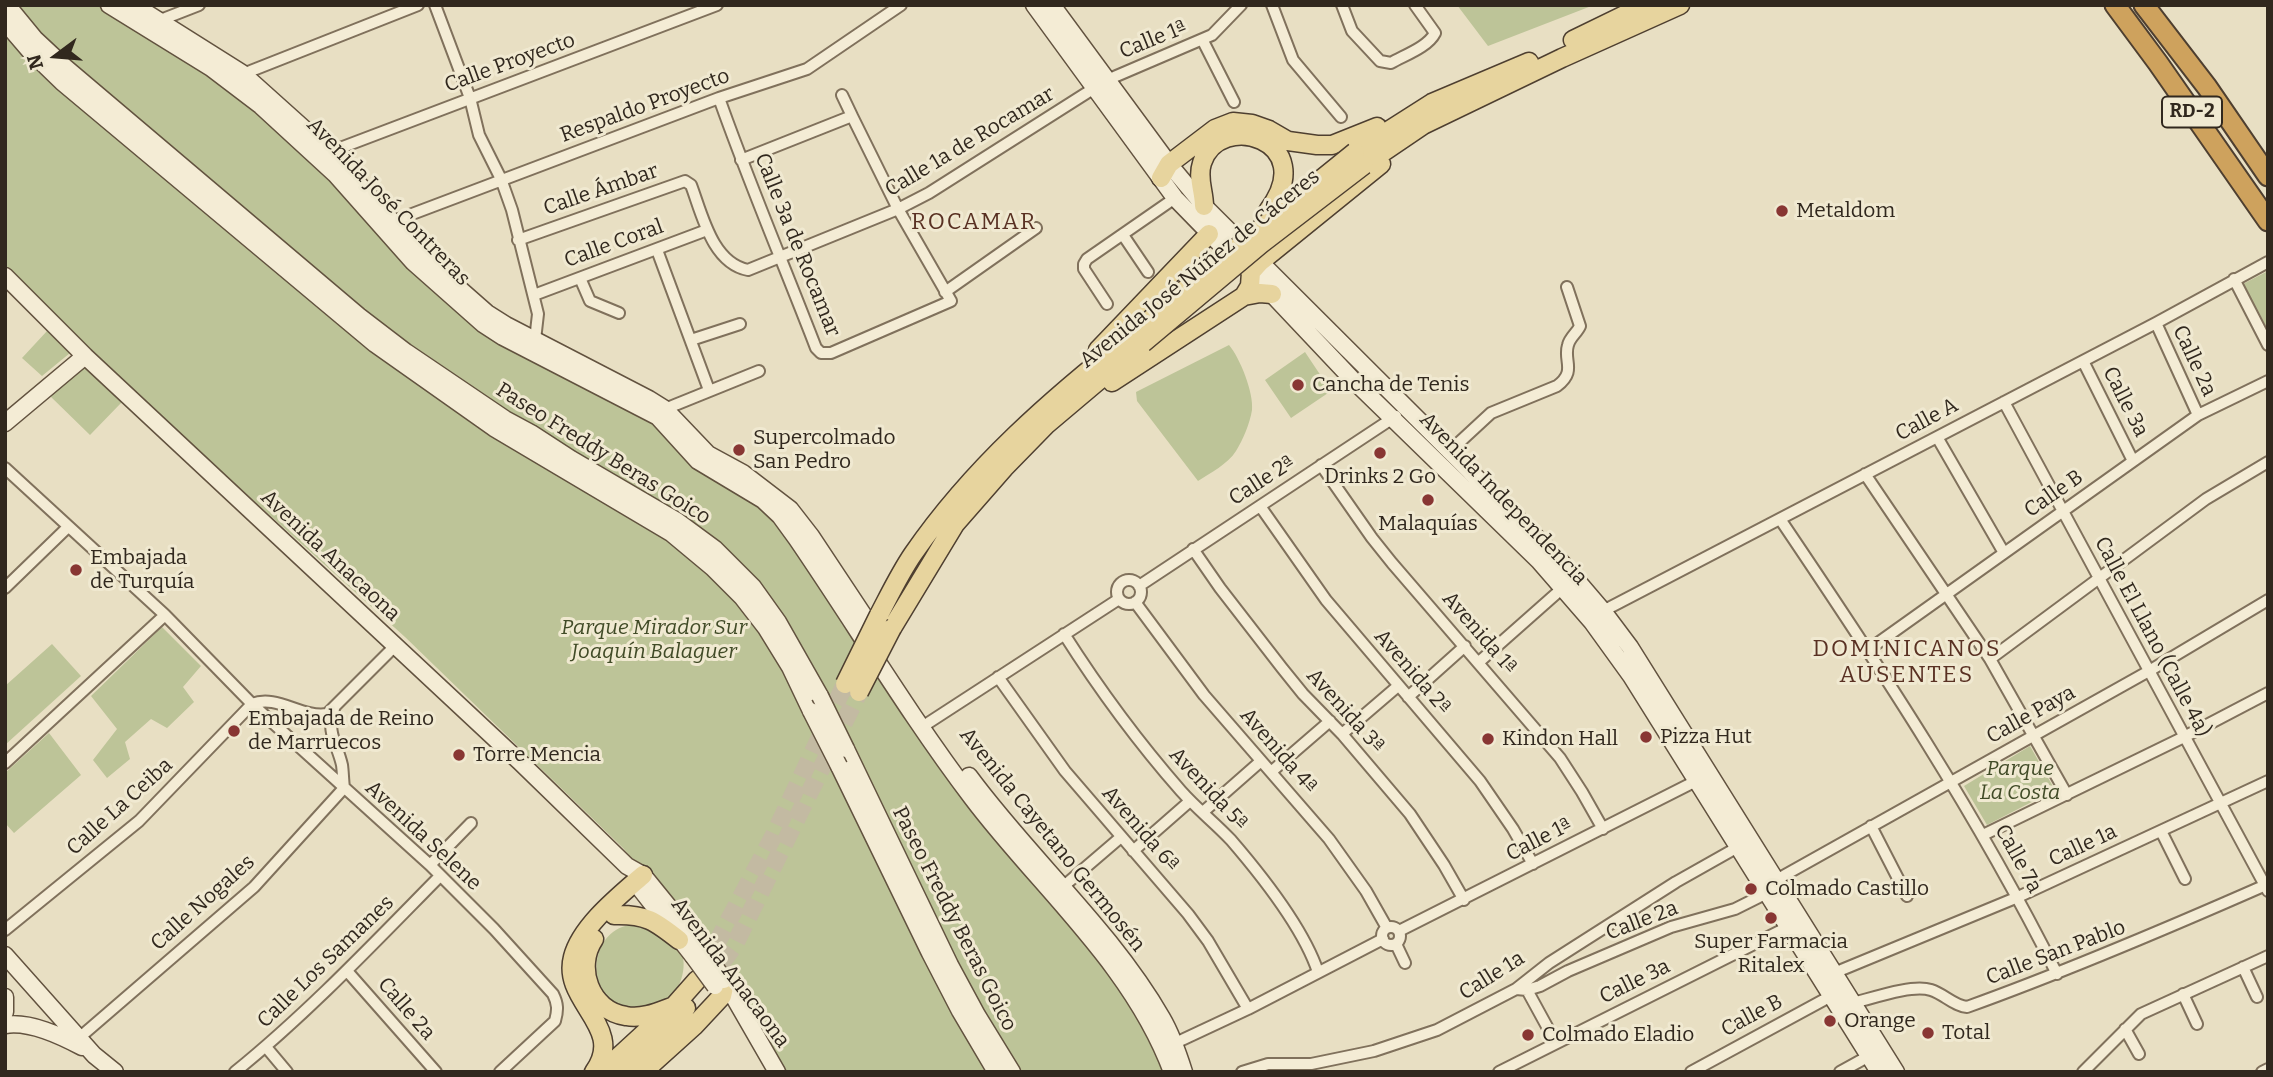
<!DOCTYPE html>
<meta charset="utf-8">
<style>
body{margin:0}
#map{position:relative;width:2273px;height:1077px;overflow:hidden;background:#e8dfc3;font-family:Bitter,serif}
canvas{display:block}
.frame{position:absolute;inset:0;border:7px solid #31281e;pointer-events:none}
.north{position:absolute;left:21px;top:21px;width:70px;height:70px;-webkit-text-stroke:5px #f0e9d1;paint-order:stroke;rotate:254deg;font-size:19px;font-weight:700;line-height:28px;text-align:center;color:#31281e}
.north::after{content:'';display:block;margin:auto;width:24px;height:32px;background:#31281e;clip-path:polygon(50% 0,100% 100%,50% 72%,0 100%)}
</style>
<div id="map">
<canvas width="2273" height="1077"></canvas>
<div class="frame"></div>
<div class="north">N</div>
</div>
<script>
const context = document.querySelector('canvas').getContext('2d');
context.lineJoin = 'round';
function paint(path, color) { context.fillStyle = color; context.fill(path, 'evenodd'); }
function trace(path, color, width, dash) { context.strokeStyle = color; context.lineWidth = width; context.lineCap = dash ? 'butt' : 'round'; context.setLineDash(dash || []); context.stroke(path); }
function drawText(font, color, halo, rows, align = 'center') {
  context.font = font + ' Bitter,serif'; context.lineWidth = 6; context.setLineDash([]); context.textBaseline = 'middle'; context.strokeStyle = halo; context.fillStyle = color; for (const [text, x, y, turn = 0] of rows) {
    context.save(); context.translate(x, y); context.rotate((+turn || 0) * Math.PI / 180); context.textAlign = isNaN(turn) ? turn : align; if (halo) context.strokeText(text, 0, 0); context.fillText(text, 0, 0); context.restore();
  }
}
paint(new Path2D(`
 M5,5h97l106,67 108,90 68,76 264,179 122,95 100,143 244,318 55,99h-382l-83,-129 -81,-95 -218,-211 -202,-182 -198,-186z
 M1457,5h137l-106,41z
 M2268,271v59l-24,-42 -1,-4z
 M47,331l23,22 -28,23 -20,-18z
 M1229,345c11,13 25,48 23,65 -2,13 -9,30 -16,41 -8,13 -26,22 -38,30l-61,-80 -1,-9z
 M1305,352l26,39 -40,27 -26,-38z
 M85,363l37,39 -32,33 -41,-40z
 M162,627l39,39 -18,21 11,15 -27,26 -16,-9 -26,23 5,17 -23,19 -14,-18 24,-31 -26,-33z
 M52,644l29,32 -76,69v-59z
 M49,733l32,42 -67,58 -9,-10v-50z
 M2030,746l25,44 -68,35 -23,-39z
 M639,923c9,5 32,14 38,21 14,18 4,47 -12,59 -7,4 -12,5 -20,6 -5,0 -12,2 -17,1 -35,-8 -42,-57 -15,-78 8,-6 16,-7 26,-9z`), '#bdc498');
trace(new Path2D(`
 M703,969l71,-134 71,-151
 M705,985l29,-39 125,-254`), '#c3baa2', 18, [18, 9]);
const street = new Path2D(`
 M435,5l35,93 9,37 22,44 11,31 26,104 -3,26 -3,4
 M1272,5l21,55 48,57
 M1342,5l10,26 28,30 11,2c14,-8 37,-16 44,-30l-20,-28
 M158,21l41,-16
 M1203,41l31,61
 M238,76l180,-71
 M842,95l10,21
 M719,98c30,85 65,167 97,250l5,5h10l120,-52 -53,-92 -46,-93 -111,44
 M327,153l390,-148
 M391,222l328,-124 88,-29 94,-64
 M1123,235l25,37
 M518,240l167,-59 6,4c11,29 21,78 57,85l150,-61 31,-16 178,-113 105,-45 29,-30
 M657,250l52,140
 M580,278l10,23 29,12
 M2234,279l34,66
 M945,292l91,-64
 M534,295l173,-65
 M1107,304l-23,-35v-5l3,-5 88,-61
 M2156,323l42,92
 M691,340l49,-16
 M2083,361l50,100
 M2004,402l264,489
 M665,409l94,-38
 M1937,437l67,116
 M1451,450l40,-37 66,-27c20,-15 6,-25 11,-41 2,-8 9,-12 12,-19l-13,-39
 M1321,465l51,73 20,25 168,195 22,34 21,37
 M5,468l160,147 87,89 178,161 64,64 59,65c5,10 5,16 2,27l-55,51
 M1865,474l125,185 77,136
 M1260,506l66,94 154,181 33,48 20,35
 M1780,519c100,148 197,295 277,455
 M1193,549l27,39 62,80 21,26 39,40 68,80 34,51 20,35
 M1117 592a12 12 0 1 1 24 0a12 12 0 1 1-24 0Z
 M1139,586l257,-170
 M5,588l63,-61
 M1135,602l69,93 125,144 37,52 21,37
 M1603,611l553,-288 112,-61
 M1064,634c35,55 74,108 117,157 16,18 34,32 50,49 31,36 72,87 87,132
 M1868,650l330,-235 70,-34
 M1990,659l216,-160 62,-37
 M1479,662l87,-77
 M998,677l67,94 123,143 20,27 40,68
 M1408,697l57,-51
 M334,709c-8,24 3,34 8,56 1,7 1,15 2,23
 M922,727l197,-128
 M1342,734l56,-48
 M5,763l160,-148
 M1271,772l59,-51
 M1203,812l58,-51
 M1871,826l36,70
 M2161,831l24,48
 M1983,835l201,-98 84,-44
 M1133,851l57,-50
 M430,865l41,-42
 M1058,891l63,-54
 M1382 936a9 9 0 1 1 18 0a9 9 0 1 1-18 0Z
 M5,930l134,-109 113,-117c25,-10 49,14 75,10l68,-68
 M1399,931l297,-150
 M1396,944l9,19
 M2243,967l14,30
 M347,971l89,101
 M1834,973l184,-76 250,-116
 M1516,989l11,1 13,-4 28,-15 103,-44 64,-18 32,-16 9,-13 373,-209 119,-71
 M1527,990l29,53
 M2183,994l14,30
 M1853,1003c20,-5 59,-19 78,-13 13,4 23,16 36,17 103,-37 201,-79 301,-123
 M2125,1029l14,25
 M79,1038l175,-151 90,-99
 M1169,1046l79,-37 135,-70
 M266,1047l21,25
 M235,1072c74,-60 139,-129 205,-196
 M1242,1072l26,-8h43l63,-13 63,-21 79,-41 33,-26 127,-81 62,-35
 M1499,1072l289,-145
 M1691,1072l140,-76
 M1840,1072l29,-16
 M2083,1072l58,-58 127,-58
 M2262,1072l6,-3`);
const secondary = new Path2D(`
 M7,5l28,34 30,28 294,249 47,36 99,67 26,14 40,26 106,62 38,28 38,38 25,35 42,74
 M109,5l102,63 50,38 74,68 78,88 70,62 20,13 155,80 40,44 65,39 17,16 16,22c59,86 113,177 176,260 67,89 160,166 200,274
 M134,5l108,68 88,79 99,110 58,51 19,12 143,74 16,10 43,45 35,19 47,36 21,27 67,101
 M1034,5l141,193 41,42 35,32 101,107 187,182 53,61 39,54 248,396
 M1052,5l117,159 35,42 358,357 41,48 27,36 266,425
 M5,22l24,28 33,32 313,262 119,84 177,105 42,35 29,29 24,31 24,39 21,44
 M5,276l80,80 435,406 107,104 16,9 60,74
 M5,423l80,-67
 M846,749l104,216 27,50 35,57
 M839,766l91,187 30,58 36,61
 M969,776c61,83 141,152 193,242 10,17 16,35 22,54
 M638,886l55,70
 M5,955l89,100 21,17
 M724,980l53,92
 M5,997v15
 M5,1025c25,-4 56,11 77,22`);
const primary = new Path2D(`
 M1573,40l72,-35
 M1355,152l77,-49 97,-41
 M1364,165l59,-40 139,-67 118,-53
 M1161,178l8,-14 46,-35 18,-7 19,2 17,6 19,11 29,4h15l45,-18
 M1204,206c0,-15 -7,-28 -2,-43 17,-54 120,-23 66,48
 M1244,296l6,-10 1,-14 9,-10 121,-98
 M1098,350l111,-116
 M1112,382l132,-86 16,-3 12,1
 M879,615c11,-21 21,-42 34,-61 60,-87 139,-156 222,-221
 M892,628l63,-104 49,-56 43,-44 96,-81
 M614,915c32,-1 41,6 65,25
 M594,939c-19,28 -4,72 32,77 17,3 32,-4 48,-10
 M594,1072c33,-45 -33,-70 -21,-115 8,-31 46,-61 70,-82
 M602,1072l72,-66 23,-26
 M626,1072l60,-64
 M643,1072l51,-46 28,-30 3,-13`);
const highway = new Path2D(`
 M2115,5l43,58 110,158
 M2144,5l63,82 61,89`);
trace(street, '#80715c', 14);
trace(secondary, '#62523f', 19);
trace(primary, '#4e3f30', 21);
trace(highway, '#4e3f30', 23);
trace(street, '#f4ecd5', 10);
trace(secondary, '#f4ecd5', 16);
trace(primary, '#e7d49e', 18);
trace(highway, '#cea25d', 19);
const secondaryBridge = new Path2D(`
 M820,696l26,53
 M811,711l28,55
 M703,949l21,31
 M693,956l22,30`);
const primaryBridge = new Path2D(`
 M1135,333l47,-41 173,-140
 M1143,343l118,-99 103,-79
 M845,684l34,-69
 M859,692l33,-64`);
trace(secondaryBridge, '#62523f', 19, []);
trace(primaryBridge, '#4e3f30', 21, []);
trace(secondaryBridge, '#f4ecd5', 16);
trace(primaryBridge, '#e7d49e', 18);
for (const [x, y, r, color] of [
 [1782,211,7,"#883633"],
 [1298,385,7,"#883633"],
 [739,450,7,"#883633"],
 [1380,453,7,"#883633"],
 [1428,500,7,"#883633"],
 [76,570,7,"#883633"],
 [234,731,7,"#883633"],
 [1646,737,7,"#883633"],
 [1488,739,7,"#883633"],
 [459,755,7,"#883633"],
 [1751,889,7,"#883633"],
 [1771,918,7,"#883633"],
 [1830,1021,7,"#883633"],
 [1928,1033,7,"#883633"],
 [1528,1035,7,"#883633"]
]) { const dot = new Path2D(); dot.arc(x, y, r, 0, 2 * Math.PI); context.fillStyle = color; context.fill(dot); trace(dot, '#f0e9d1', 2.5); }
for (const [x, y, w] of [
 [2192,112,60]
]) { const box = new Path2D(); box.roundRect(x - w / 2, y - 15.5, w, 31, 5); context.fillStyle = '#f0e9d1'; context.fill(box); trace(box, '#31281e', 2); }
drawText('bold 19px', '#31281e', null, [
 ["RD-2",2192,112]
]);
drawText('21px', '#31281e', '#f0e9d1', [
 ["Calle 1ª",1153,40,-22],
 ["Calle Proyecto",510,63,-20],
 ["Respaldo Proyecto",645,106,-20],
 ["Calle 1a de Rocamar",970,142,-31],
 ["Calle Ámbar",601,190,-19],
 ["Avenida José Contreras",388,202,46],
 ["Calle Coral",614,244,-20],
 ["Calle 3a de Rocamar",797,245,68],
 ["Avenida José Núñez de Cáceres",1200,269,-39],
 ["Calle 2a",2194,361,65],
 ["Calle 3a",2125,402,63],
 ["Calle A",1927,420,-28],
 ["Paseo Freddy Beras Goico",603,454,32],
 ["Calle 2ª",1262,481,-33],
 ["Calle B",2054,494,-35],
 ["Avenida Independencia",1503,499,46],
 ["Avenida Anacaona",330,556,43],
 ["Avenida 1ª",1479,633,49],
 ["Calle El Llano (Calle 4a)",2152,637,62],
 ["Avenida 2ª",1412,672,49],
 ["Avenida 3ª",1345,711,48],
 ["Calle Paya",2031,715,-29],
 ["Avenida 4ª",1278,751,49],
 ["Avenida 5ª",1208,789,47],
 ["Calle La Ceiba",120,807,-42],
 ["Avenida 6ª",1140,829,49],
 ["Avenida Selene",423,836,43],
 ["Avenida Cayetano Germosén",1052,840,51],
 ["Calle 1ª",1539,840,-27],
 ["Calle 1a",2083,846,-25],
 ["Calle 7a",2018,859,61],
 ["Calle Nogales",203,903,-42],
 ["Paseo Freddy Beras Goico",954,919,63],
 ["Calle 2a",1642,921,-21],
 ["Calle San Pablo",2056,953,-21],
 ["Calle Los Samanes",326,962,-44],
 ["Avenida Anacaona",730,973,53],
 ["Calle 1a",1492,976,-32],
 ["Calle 3a",1635,982,-26],
 ["Calle 2a",406,1009,49],
 ["Calle B",1752,1016,-28]
]);
drawText('21px', '#31281e', '#f0e9d1', [
 ["Metaldom",1796,211],
 ["Cancha de Tenis",1312,385],
 ["Supercolmado",753,438],
 ["San Pedro",753,462],
 ["Drinks 2 Go",1380,477,"center"],
 ["Malaquías",1428,524,"center"],
 ["Embajada",90,558],
 ["de Turquía",90,582],
 ["Embajada de Reino",248,719],
 ["de Marruecos",248,743],
 ["Pizza Hut",1660,737],
 ["Kindon Hall",1502,739],
 ["Torre Mencia",473,755],
 ["Colmado Castillo",1765,889],
 ["Super Farmacia",1771,942,"center"],
 ["Ritalex",1771,966,"center"],
 ["Orange",1844,1021],
 ["Total",1942,1033],
 ["Colmado Eladio",1542,1035]
], 'left');
drawText('italic 21px', '#414b27', '#f0e9d1', [
 ["Parque Mirador Sur",654,628],
 ["Joaquín Balaguer",654,652],
 ["Parque",2020,769],
 ["La Costa",2020,793]
]);
context.letterSpacing = '2px';
drawText('23px', '#593123', '#f0e9d1', [
 ["ROCAMAR",974,223],
 ["DOMINICANOS",1907,650],
 ["AUSENTES",1907,676]
]);
context.letterSpacing = '0px';
</script>
